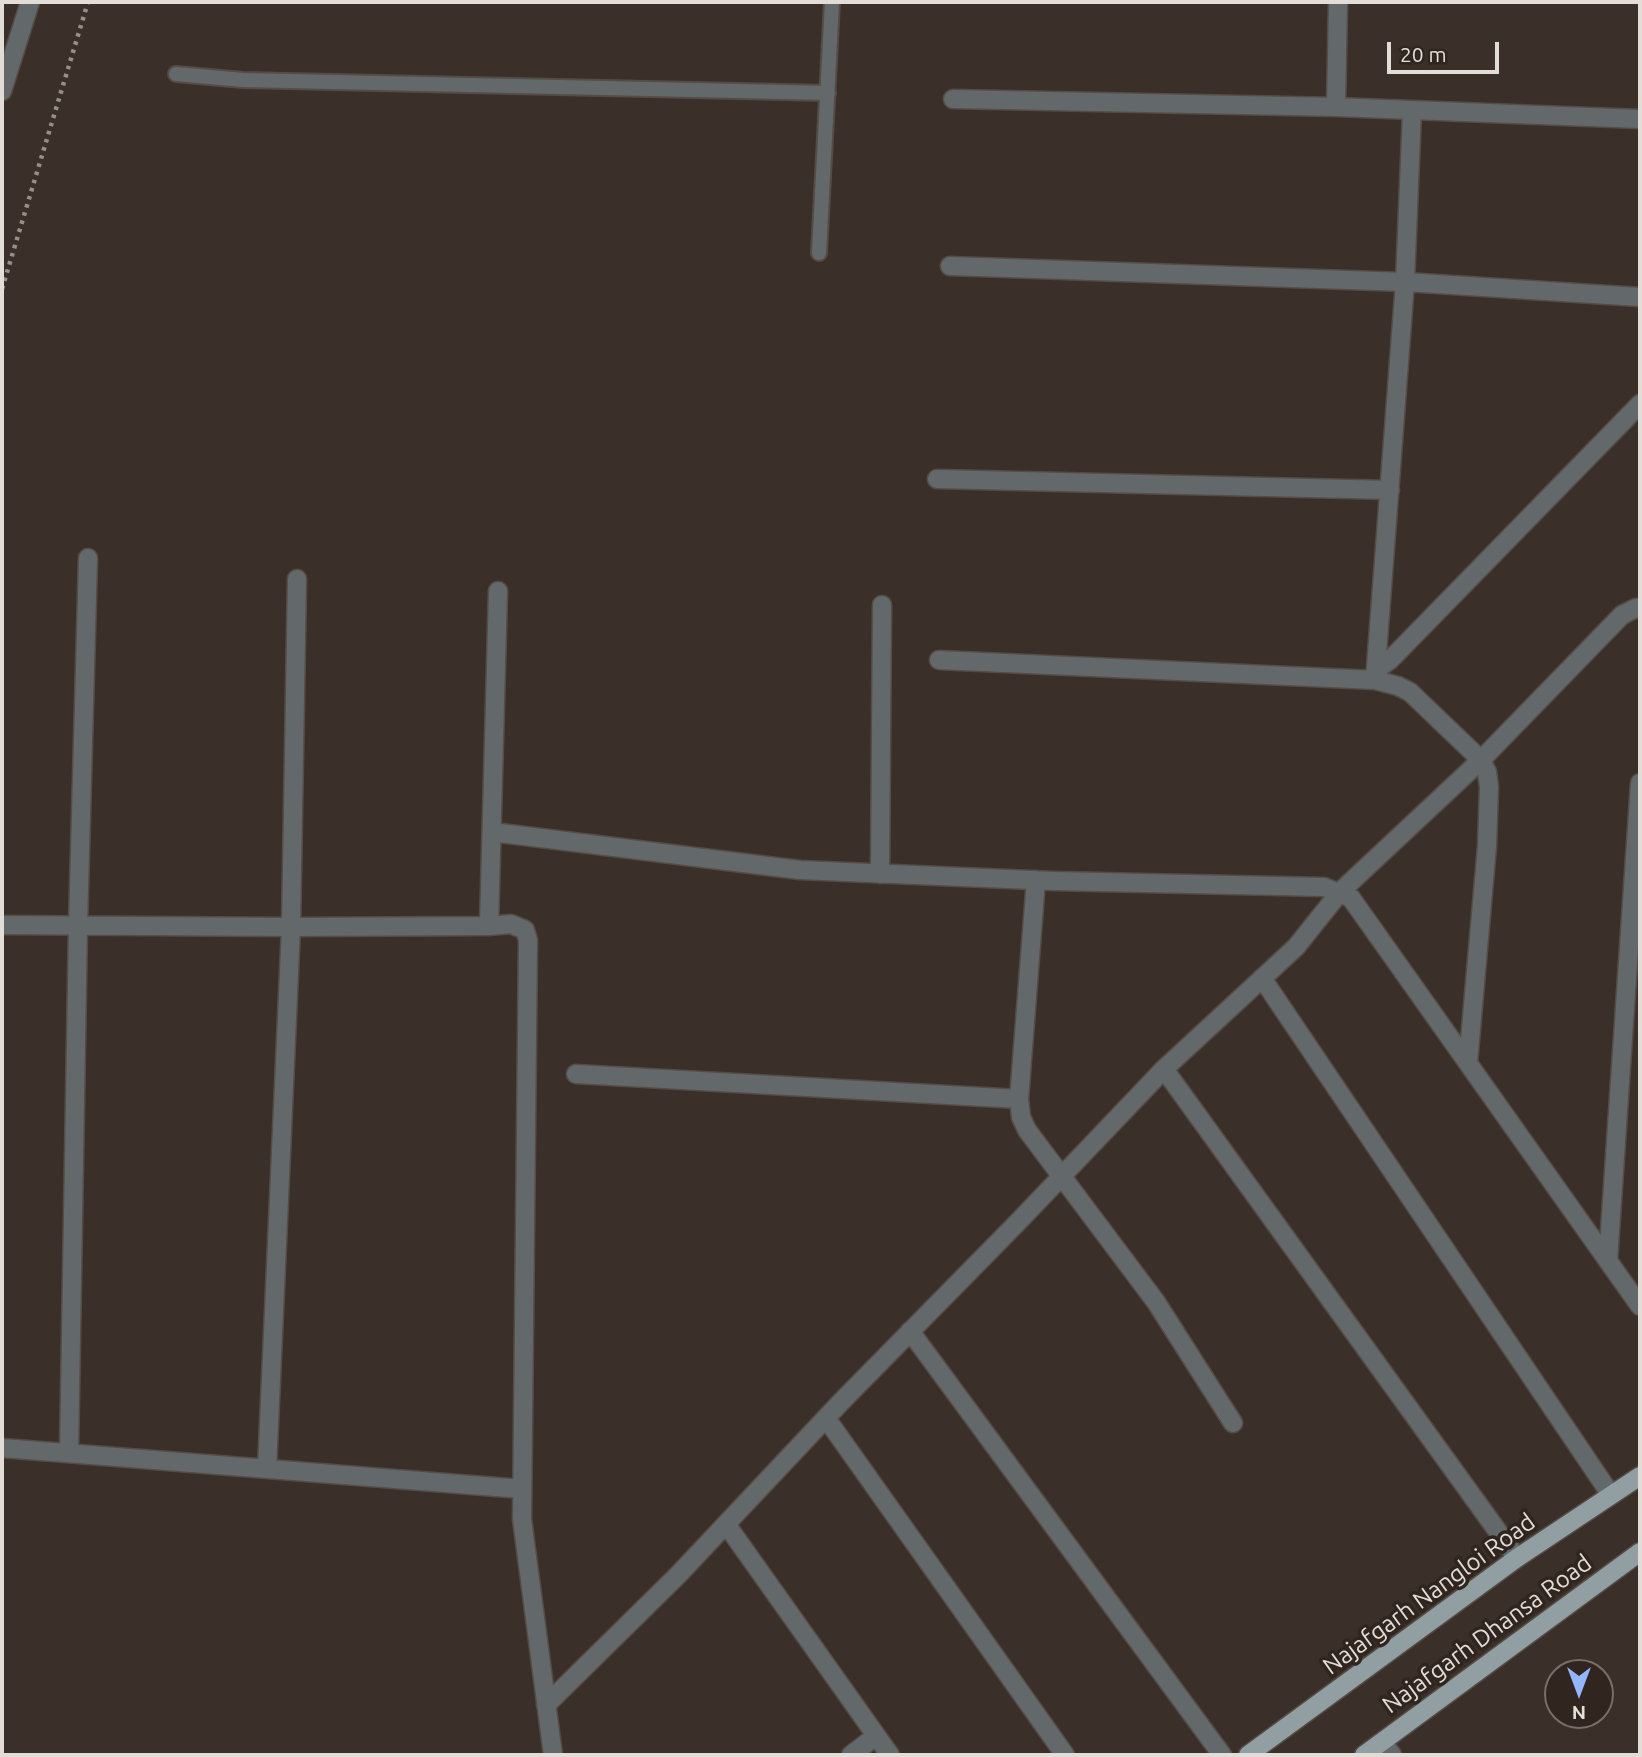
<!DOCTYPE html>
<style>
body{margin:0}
#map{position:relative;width:1642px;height:1757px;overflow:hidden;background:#3a3029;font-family:Ubuntu,sans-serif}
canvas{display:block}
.frame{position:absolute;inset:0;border:4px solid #e3ddd8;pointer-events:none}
.north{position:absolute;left:1544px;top:1659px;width:70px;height:70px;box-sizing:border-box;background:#30261f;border:2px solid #786f69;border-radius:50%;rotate:180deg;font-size:19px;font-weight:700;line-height:28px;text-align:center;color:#e3ddd8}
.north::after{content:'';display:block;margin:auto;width:24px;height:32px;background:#95b6fd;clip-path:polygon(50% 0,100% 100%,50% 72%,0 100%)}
.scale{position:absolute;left:1387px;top:42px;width:112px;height:32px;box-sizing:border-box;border:4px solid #e3ddd8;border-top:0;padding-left:9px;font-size:21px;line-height:24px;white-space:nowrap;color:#e3ddd8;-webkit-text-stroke:5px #30261f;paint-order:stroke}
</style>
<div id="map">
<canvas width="1642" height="1757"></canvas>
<div class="frame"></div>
<div class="north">N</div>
<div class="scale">20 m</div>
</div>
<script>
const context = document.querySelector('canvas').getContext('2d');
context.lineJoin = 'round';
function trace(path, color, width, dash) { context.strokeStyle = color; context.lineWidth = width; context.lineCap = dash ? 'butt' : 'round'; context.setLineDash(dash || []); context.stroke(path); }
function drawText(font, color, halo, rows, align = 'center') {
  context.font = font + ' Ubuntu,sans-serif'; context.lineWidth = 7; context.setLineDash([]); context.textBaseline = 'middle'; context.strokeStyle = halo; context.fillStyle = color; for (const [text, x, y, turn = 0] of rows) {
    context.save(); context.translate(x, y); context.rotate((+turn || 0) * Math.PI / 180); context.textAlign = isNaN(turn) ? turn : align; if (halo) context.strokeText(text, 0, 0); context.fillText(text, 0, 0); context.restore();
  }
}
const service = new Path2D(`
 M176,74l67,6 585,13
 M819,253l13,-251`);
const minor = new Path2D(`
 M953,99l383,8 304,12
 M1336,107l2,-105
 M950,266l455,16 235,15
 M937,479l453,11
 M939,660l436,20 23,6 12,6 71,68 6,12 2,15 -2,59 -19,217
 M1376,670l14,-10 250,-256
 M1375,680l30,-398 7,-171
 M492,832l308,38 254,11 270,6 27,11 289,408
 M880,874l2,-269
 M1036,880l-17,219 2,18 6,13 129,172 77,121
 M2,925l289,2 198,-1 22,-2 14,6 3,10 -6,579 31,236
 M489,926l9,-335
 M1262,978l349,517
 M1164,1069l353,489
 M576,1074l443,25
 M1608,1261l32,-478
 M910,1331l312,424
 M826,1418l239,337
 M2,1448l520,41
 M69,1453l9,-528 10,-367
 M267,1469l24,-542 6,-348
 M726,1524l164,231
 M546,1705l132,-130 162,-172 178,-181 146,-153 132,-122 44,-55 141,-132 141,-145 14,-7h4
 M1382,1742l10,13
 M851,1755l25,-19`);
const tertiary = new Path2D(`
 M2,91l28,-89`);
const primary = new Path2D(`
 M1248,1755l269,-197 123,-82
 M1364,1755l276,-203`);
trace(service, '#554c45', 18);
trace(minor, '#554c45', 21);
trace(tertiary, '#554c45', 21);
trace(primary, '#554c45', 21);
trace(new Path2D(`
 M2,289l86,-287`), '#978f89', 4.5, [3.5, 5]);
trace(service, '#63696b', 14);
trace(minor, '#63696b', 18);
trace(tertiary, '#63696b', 18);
trace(primary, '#919fa3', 18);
drawText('24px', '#e3ddd8', '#30261f', [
 ["Najafgarh Nangloi Road",1429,1594,-36],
 ["Najafgarh Dhansa Road",1487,1634,-36]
]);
</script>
